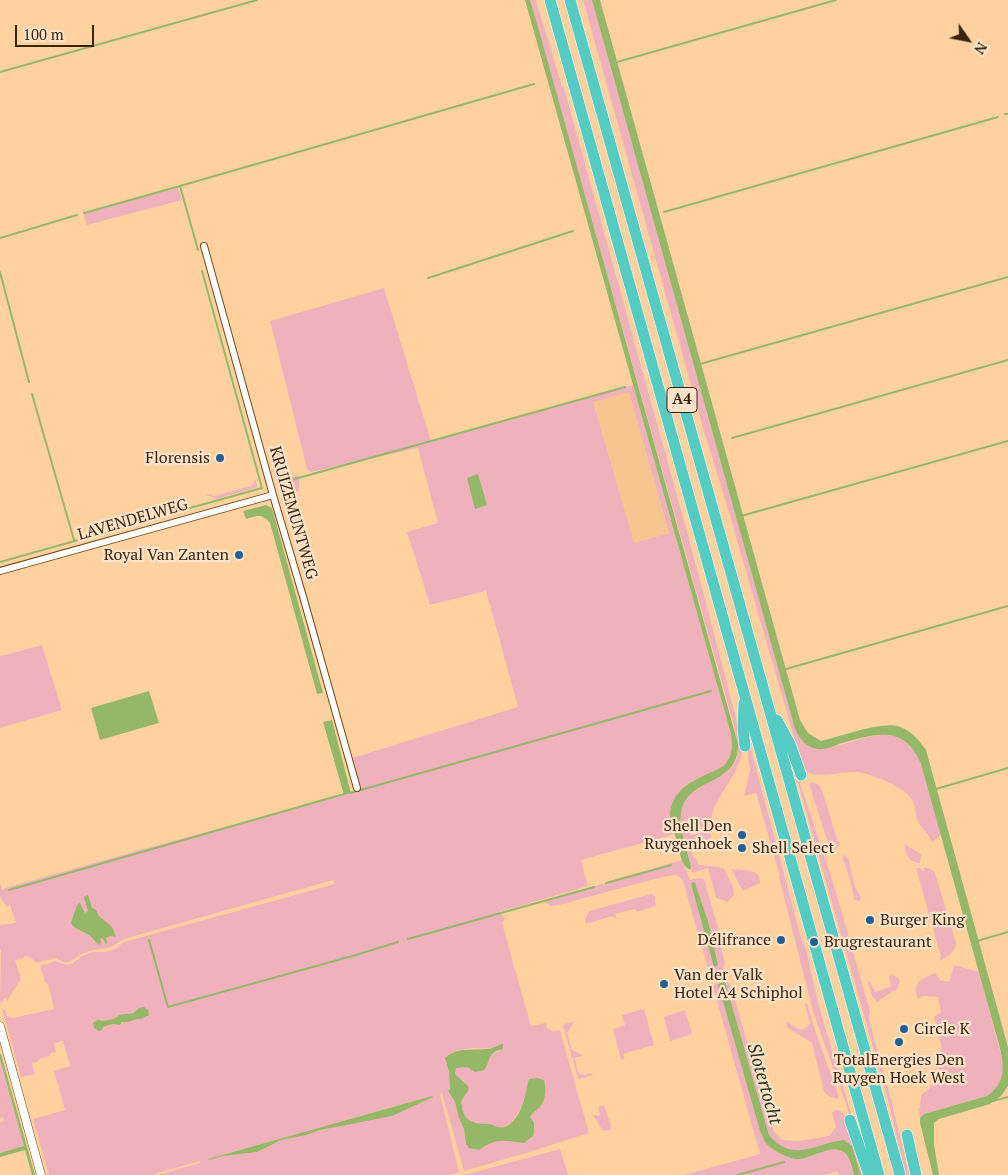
<!DOCTYPE html>
<meta charset="utf-8">
<style>
body{margin:0}
#map{position:relative;width:1008px;height:1175px;overflow:hidden;background:#ffd19f;font-family:"PT Serif",serif}
canvas{display:block}
.north{position:absolute;left:943px;top:15px;width:50px;height:50px;-webkit-text-stroke:4px #fae3ca;paint-order:stroke;rotate:123deg;font-size:14px;font-weight:700;line-height:20px;text-align:center;color:#3b250a}
.north::after{content:'';display:block;margin:auto;width:18px;height:22px;background:#3b250a;clip-path:polygon(50% 0,100% 100%,50% 72%,0 100%)}
.scale{position:absolute;left:15px;top:25px;width:79px;height:22px;box-sizing:border-box;border:2px solid #3b250a;border-top:0;padding-left:6px;font-size:15px;line-height:18px;white-space:nowrap;color:#3b250a;-webkit-text-stroke:4px #fae3ca;paint-order:stroke}
</style>
<div id="map">
<canvas width="1008" height="1175"></canvas>
<div class="north">N</div>
<div class="scale">100 m</div>
</div>
<script>
const context = document.querySelector('canvas').getContext('2d');
context.lineJoin = 'round';
function paint(path, color) { context.fillStyle = color; context.fill(path, 'evenodd'); }
function trace(path, color, width, dash) { context.strokeStyle = color; context.lineWidth = width; context.lineCap = dash ? 'butt' : 'round'; context.setLineDash(dash || []); context.stroke(path); }
function drawText(font, color, halo, rows, align = 'center') {
  context.font = font + ' "PT Serif",serif'; context.lineWidth = 4.5; context.setLineDash([]); context.textBaseline = 'middle'; context.strokeStyle = halo; context.fillStyle = color; for (const [text, x, y, turn = 0] of rows) {
    context.save(); context.translate(x, y); context.rotate((+turn || 0) * Math.PI / 180); context.textAlign = isNaN(turn) ? turn : align; if (halo) context.strokeText(text, 0, 0); context.fillText(text, 0, 0); context.restore();
  }
}
paint(new Path2D(`
 M629,391l40,142 -36,10 -40,-141z`), '#f7c58f');
paint(new Path2D(`
 M530,0h6l26,86 2,2 127,458 49,187c2,9 3,19 0,27 -9,28 -34,43 -29,77l-20,14 3,7h2l3,7 20,2 5,2 9,17 1,9 -5,6 -1,1 -12,-4 -8,-30 -16,5c-2,-8 -3,-16 -5,-23 -2,-11 -7,-23 -7,-34 3,-37 53,-30 58,-63 1,-9 -3,-21 -5,-31zM694,816l4,2 4,14 -11,3 -4,-14z
 M583,0h9l203,729 23,20c39,-3 81,-38 103,15l20,71 -9,7c-3,-7 -9,-12 -13,-19 -6,-12 0,-19 -14,-31 -10,-8 -36,-19 -49,-20 -12,-1 -37,6 -46,1 -5,-2 -8,-8 -9,-12l-71,-245 -27,-88z
 M178,188l4,12 -95,25 -4,-12z
 M384,288l47,153 202,-56 98,349c1,10 2,26 -8,33 -7,5 -18,8 -25,11 -14,7 -27,20 -28,36 0,7 3,14 5,20l-94,26 7,26 -89,26 6,7 -3,4 29,103 15,-3 1,5 6,3 7,-1 29,103 -63,20 -62,18 -22,-78 -2,1 19,78 -10,3h-291l42,-12v-2l-49,14h-102l-16,-56 32,-9 -11,-39 16,-5 -7,-25 -9,2 2,9 -6,2v2l-11,3 -2,3 -5,1 3,11 -14,3 -19,-68 3,1 2,6 6,2 41,-9 -6,-25 -3,-2 -5,-16 15,-5 12,4 5,-1 10,-8 10,-4h13l10,-3 9,-7 211,-58 -2,-4 -209,59c-6,3 -10,8 -17,9 -8,2 -15,1 -23,5 -6,2 -10,8 -17,9 -4,1 -7,-1 -11,-4l-20,5c-4,-5 -9,-10 -14,-4l-7,1 6,19 -14,22 -2,-3 -4,6 -1,-4 1,-49 -1,-2v-24l16,-2 -7,-20v3l-2,1 -7,-10v-13l3,6 2,-2 157,-44 189,-51 10,-5 -9,-30 166,-51 -32,-116 -56,14 -23,-73 31,-9 -20,-75 -107,24 -4,-3 -37,-148zM629,392l40,141 -35,10 -41,-141zM85,913l30,24 -5,-1 -4,2v2l-7,-3 -4,5 -5,-7 -12,-5zM135,1012l11,4c-7,4 -21,4 -27,9l-6,-1 -10,3 -3,-8c10,4 11,0 19,-3 6,-3 11,-1 16,-4zM473,1048c9,1 20,-1 28,3 -10,1 -13,7 -15,16h-30l-2,7 14,12 -7,17 2,11 6,7 12,4 7,-1 11,4 5,-1 7,-4 12,-17 19,-1 -11,9 -7,29c-20,-4 -28,-5 -45,7l-13,-6 -2,-16 -5,-10 -4,-16 -7,-10 2,-3 -1,-17 -4,-14c7,-7 18,-9 28,-10zM432,1096l-86,28 -65,16 -24,12 -34,4 -14,4 -1,-1z
 M276,469l3,8 5,1 1,-7 2,6 12,-1v15l-9,2 -2,-7 -9,2 -6,-18z
 M256,479l1,8 -40,12 -11,-4 4,-1 4,2 37,-10z
 M42,645l20,65 -62,18v-74l1,2z
 M746,738h2l52,196 7,19 11,50 43,144 -48,-136 -34,-133 1,-3 -2,-6 -22,-76 -12,3 6,-25z
 M796,776l2,1 35,105 37,129 -1,7 9,36 14,49 17,72h-3l-19,-79z
 M813,782l6,3 3,5 15,49 3,6 -8,6 -2,-2 -21,-65v-1z
 M906,845l15,9 -1,9c-12,-1 -13,-7 -16,-18z
 M845,855l4,5v3l6,24 6,10 -2,4 -5,-1c-1,-10 -4,-20 -7,-30 -1,-4 -4,-8 -5,-12z
 M682,860l8,20 9,-2 5,1 16,56 -1,5 6,23 -2,7 -10,3 -4,-1 -26,-91 -1,-2 -6,-4 -14,2 -103,28 -8,1 -5,-3 -1,-2zM695,883l13,38 10,44 -4,1 -23,-82z
 M924,867l7,2 4,4 21,70c-1,10 -9,14 -17,18l2,-4 -25,-89h5l1,3h2z
 M731,869c10,1 31,-1 29,14l-17,8z
 M651,894l5,3 -1,3 1,6 -19,6 -2,-3 -20,5 1,3 -2,1 -1,-2 -27,8 -1,-4 4,-9z
 M954,965l25,7 23,86c3,17 0,28 -15,38l-63,18 -4,4 -1,-9 2,-3h-1l1,-11 9,-7 10,-22 1,-21 -7,-28 7,-5 -3,-15 -15,-1 -5,3c-7,-18 4,-20 17,-26l5,7 9,2z
 M893,975l5,3 2,3 -2,7 -21,14 -5,-6 -4,-15h2l5,11 16,-5 -2,-11z
 M725,981l5,3 44,148 8,8 17,1 30,-5 7,-9 -4,-14 3,-3c6,0 8,2 11,7l19,58h-4l-6,-21 -14,-14c-16,4 -42,15 -57,8 -6,-3 -11,-8 -15,-13z
 M718,983l42,148c2,4 3,8 5,11 6,8 25,18 35,16 13,-1 34,-15 45,-5 6,6 7,15 9,22h-15l-2,-4 -12,4h-141l76,-21 -47,-167 1,-2z
 M807,1003l9,30 23,64 -2,2 -8,-3 -5,-4 -12,-49 -24,-15 -2,-7c9,6 15,14 24,2l-5,-19z
 M644,1009l10,36 -31,9 2,5 -4,1 -8,-31 12,-4 -3,-10z
 M685,1010l7,24 -22,7 -6,-24z
 M574,1022l-7,11 5,17 9,4 1,2 -7,2 3,15 6,2 7,-2 2,2 -13,4 -2,-1 -15,-52 2,-2z
 M0,1059l24,87 -24,7v-31l4,-1 -1,-3h-3z
 M604,1105l7,20 -1,5 -7,1 -10,-16 7,1 -2,-9z
 M560,1149l8,26h-104z`), '#efb1bb');
paint(new Path2D(`
 M525,0h5l10,34 198,710c1,44 -53,32 -57,70 -2,14 7,38 10,53l-1,3c-9,-4 -10,-18 -13,-27 -2,-9 -7,-21 -7,-30 3,-26 27,-34 46,-43 6,-3 9,-4 12,-10 5,-8 4,-17 3,-26z
 M592,0h8l200,720 8,13 13,8c19,-4 63,-21 79,-14 12,4 19,13 26,23l82,297v39l-7,10 -11,8 -51,15 -5,4v22l5,30h-6l-13,-52v-5l4,-4 63,-18c21,-15 17,-33 11,-55l-77,-277c-17,-41 -47,-30 -82,-20 -7,3 -14,6 -22,5 -12,-2 -17,-11 -22,-20z
 M478,474l9,31 -12,4 -8,-31z
 M266,505l6,3 51,185 -6,1 -47,-171c-9,-10 -12,-7 -24,-4l-3,-8z
 M149,691l10,32 -59,17 -9,-32z
 M332,720l19,73 -7,2 -21,-73z
 M693,882l2,1 13,38 10,44 -4,2 -23,-83z
 M88,895l4,13 4,2 3,6 13,11 4,10 -6,-1 -4,2 1,5 -1,1 -3,-5 -3,-1 1,4 -1,3c-6,-3 -7,-8 -13,-11 -6,-4 -12,-4 -16,-11l6,-18 3,-2 5,10 3,-2 -4,-14z
 M725,981l44,154c25,29 46,8 75,5l8,6 9,29h-7c-2,-7 -3,-16 -9,-22 -11,-10 -32,4 -45,6 -10,1 -29,-9 -35,-17 -2,-3 -3,-7 -5,-11l-42,-147z
 M144,1007l4,3 1,6h-3l-4,3c-6,-1 -13,4 -20,3l-2,3 -7,-1 -10,3 -1,3 -3,1 -5,-3 -1,-5c7,-6 7,-1 15,-3 5,0 8,-3 12,-5 10,-3 11,2 19,-7z
 M501,1044l2,1v4c-3,1 -6,1 -8,3 -8,4 -6,14 -11,18 -3,1 -6,1 -9,2l-8,-5 -11,1 -1,6 13,12 1,3c-2,4 -7,10 -8,14 0,1 1,2 1,4 2,14 12,17 25,17 10,1 15,8 25,-2 12,-11 13,-28 17,-43l8,-1 7,2c2,8 2,17 -2,24 -3,5 -9,8 -12,13l4,6v12l-10,8c-20,-3 -28,-5 -45,7l-10,-2 -3,-4 -2,-15 -5,-11 -4,-16 -7,-11 2,-2 -1,-17 -4,-14c18,-16 38,-2 56,-14z
 M0,1054h1l34,121h-3l-7,-25 -25,7v-4l24,-7 -24,-87z
 M432,1096l1,1 -41,19 -72,14 -14,5 -25,5 -24,12 -34,4 -14,4 -1,-1z`), '#94b867');
trace(new Path2D(`
 M617,62l219,-62
 M0,72l257,-72
 M1005,114h3
 M664,212l334,-95
 M84,213l96,-27
 M0,238l77,-23
 M198,250l-18,-64 354,-102
 M0,272l29,110
 M428,278l145,-47
 M700,364l308,-87
 M32,394l42,146
 M732,438l276,-78
 M291,480l334,-93
 M179,511l83,-23 -60,-217
 M741,516l267,-75
 M0,562l128,-36
 M786,669l222,-63
 M936,789l72,-21
 M350,793l361,-102
 M606,883l65,-18
 M9,890l335,-96
 M408,939l186,-52
 M149,940l19,67 188,-52 42,-13
 M977,941l31,-9
 M993,1101l15,-4
 M738,1175l46,-13`), '#94b867', 2);
const minor = new Path2D(`
 M204,246l69,249 31,105 53,188
 M0,571l273,-76`);
const tertiary = new Path2D(`
 M0,1026l41,149`);
const motorway = new Path2D(`
 M550,0l329,1175
 M570,0l330,1175
 M744,703l-1,26 2,17
 M777,720l13,24 11,31
 M850,1120l19,55
 M907,1135l9,40`);
trace(minor, '#714a18', 8);
trace(tertiary, '#714a18', 9);
trace(motorway, '#fff', 12);
trace(minor, '#fff', 6);
trace(tertiary, '#fff', 8);
trace(motorway, '#55ccc3', 11);
for (const [x, y, r, color] of [
 [220,458,5,"#215f95"],
 [239,555,5,"#215f95"],
 [742,835,5,"#215f95"],
 [742,848,5,"#215f95"],
 [870,920,5,"#215f95"],
 [781,940,5,"#215f95"],
 [814,942,5,"#215f95"],
 [664,984,5,"#215f95"],
 [904,1029,5,"#215f95"],
 [899,1042,5,"#215f95"]
]) { const dot = new Path2D(); dot.arc(x, y, r, 0, 2 * Math.PI); context.fillStyle = color; context.fill(dot); trace(dot, '#fae3ca', 2); }
for (const [x, y, w] of [
 [682,400,30]
]) { const box = new Path2D(); box.roundRect(x - w / 2, y - 12.5, w, 25, 4); context.fillStyle = '#fae3ca'; context.fill(box); trace(box, '#3b250a', 1); }
drawText('bold 15px', '#3b250a', null, [
 ["A4",682,400]
]);
drawText('16px', '#3b250a', '#fae3ca', [
 ["Florensis",210,458,"right"],
 ["Royal Van Zanten",229,555,"right"],
 ["Shell Den",732,826,"right"],
 ["Ruygenhoek",732,844,"right"],
 ["Shell Select",752,848],
 ["Burger King",880,920],
 ["Délifrance",771,940,"right"],
 ["Brugrestaurant",824,942],
 ["Van der Valk",674,975],
 ["Hotel A4 Schiphol",674,993],
 ["Circle K",914,1029],
 ["TotalEnergies Den",899,1060,"center"],
 ["Ruygen Hoek West",899,1078,"center"]
], 'left');
drawText('16px', '#3b250a', '#fae3ca', [
 ["KRUIZEMUNTWEG",293,513,74],
 ["LAVENDELWEG",133,520,-16]
]);
drawText('italic 18px', '#263513', '#fae3ca', [
 ["Slotertocht",764,1084,74]
]);
</script>
